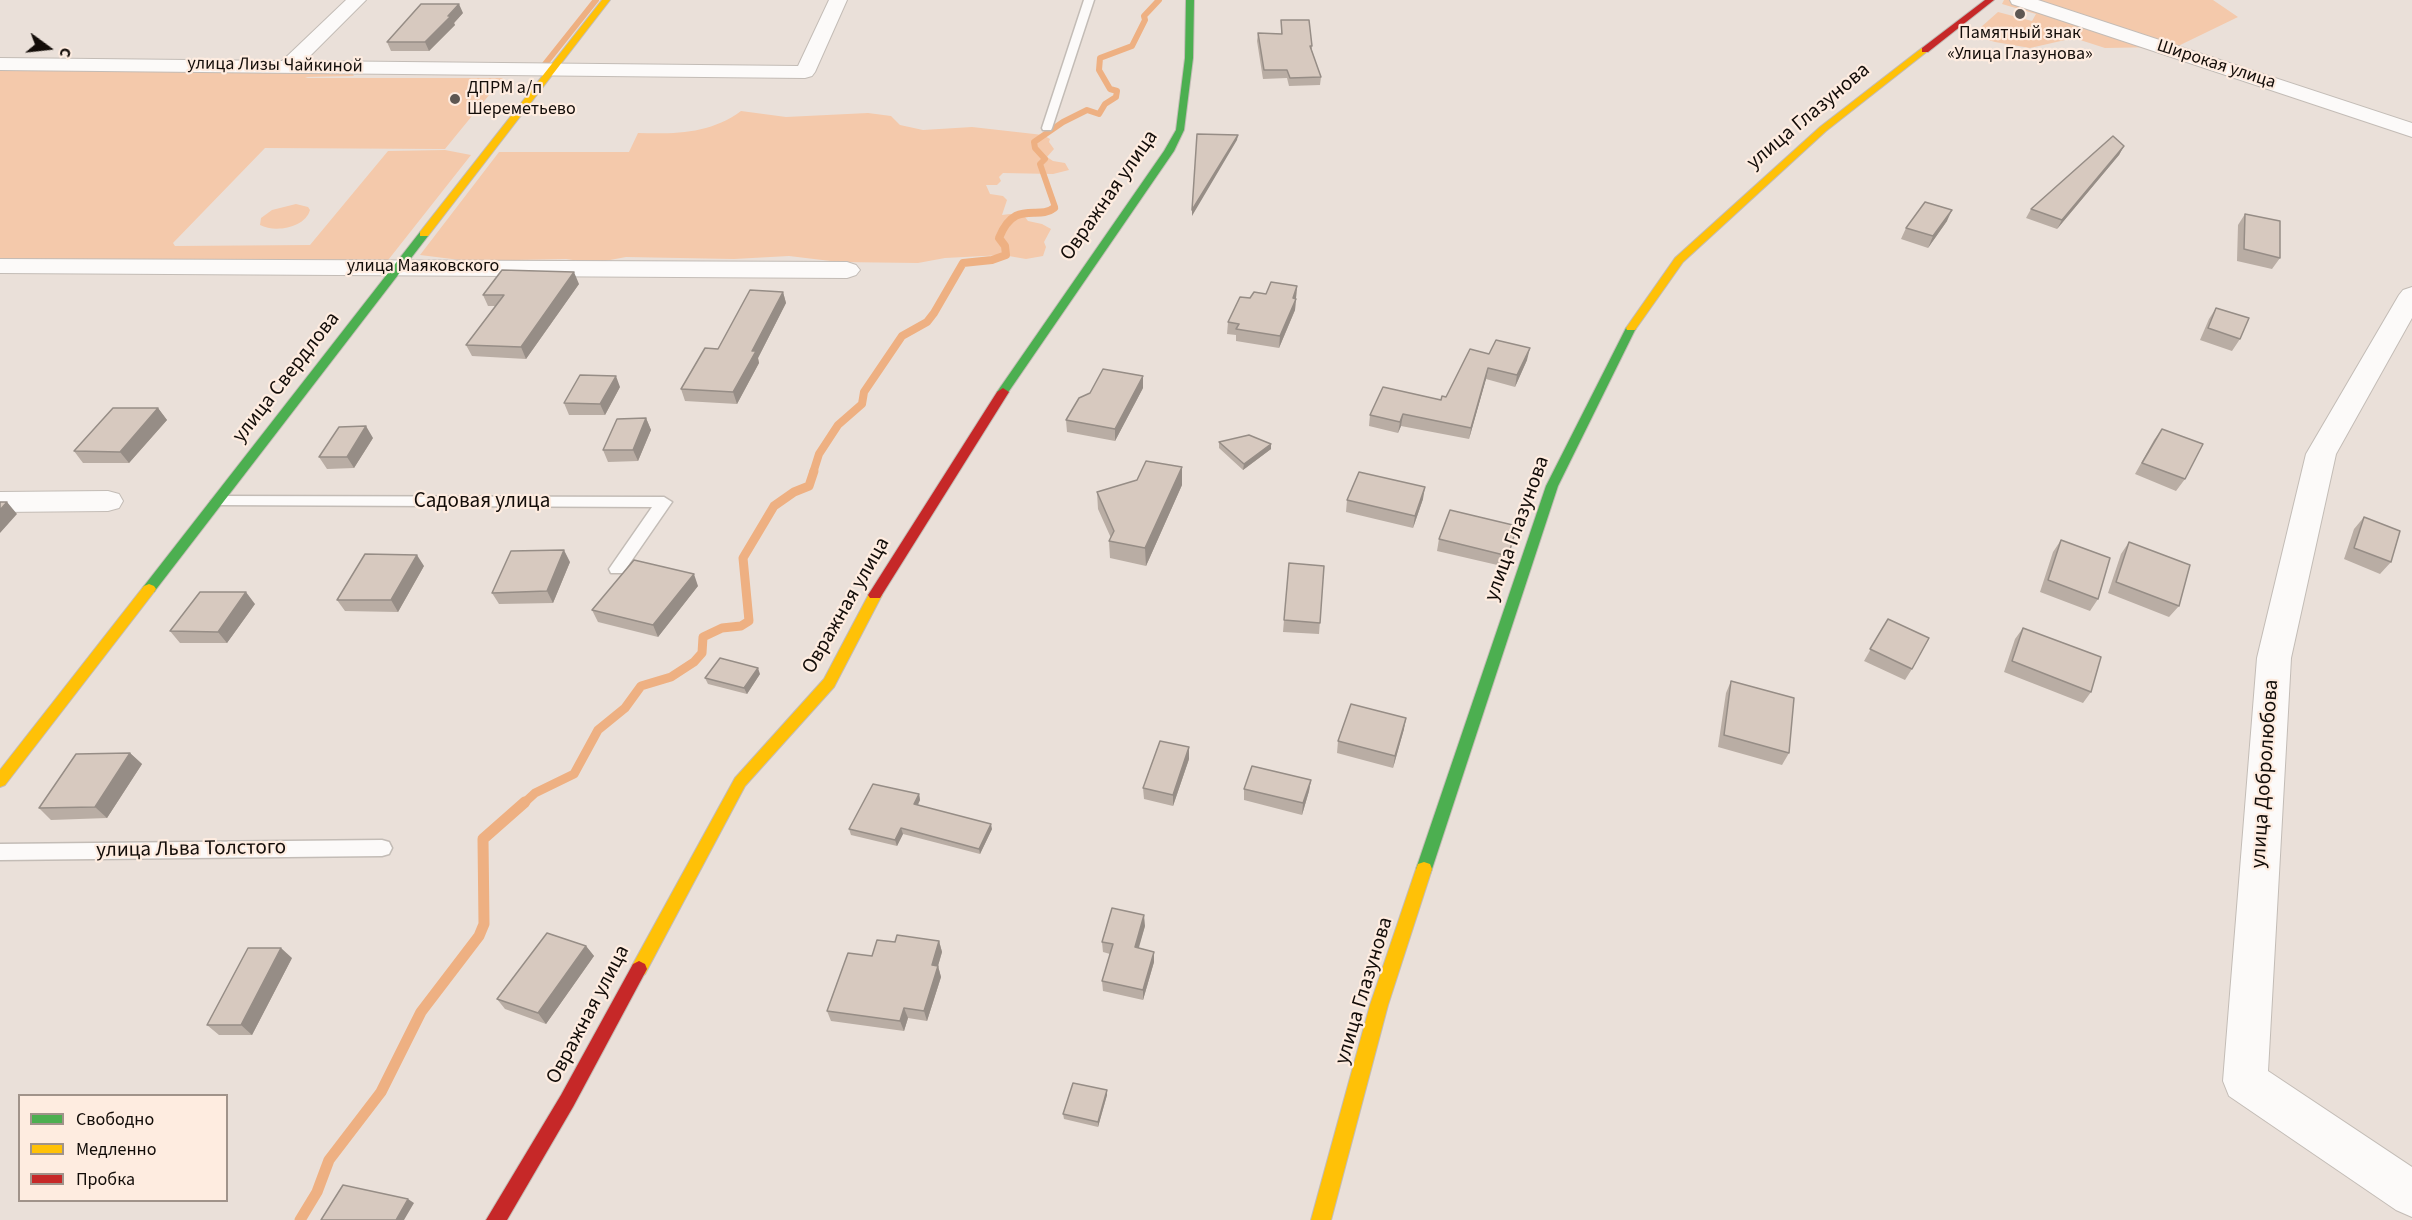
<!DOCTYPE html>
<meta charset="utf-8">
<style>
body{margin:0}
#map{position:relative;width:2412px;height:1220px;overflow:hidden;background:#eae0d9;font-family:"Source Sans 3",sans-serif}
canvas{display:block}
.legend{position:absolute;left:18px;top:1094px;width:210px;height:108px;box-sizing:border-box;background:#feece0;border:2px solid #a0938a;margin:0;padding:8px 10px;list-style:none;font-size:18px;color:#130d09}
.legend li{display:flex;align-items:center;gap:12px;height:30px}
.legend b{width:30px;border:2px solid #a0938a}
.north{position:absolute;left:18px;top:18px;width:60px;height:60px;-webkit-text-stroke:4px #feece0;paint-order:stroke;rotate:105deg;font-size:16px;font-weight:700;line-height:24px;text-align:center;color:#130d09}
.north::after{content:'';display:block;margin:auto;width:21px;height:27px;background:#130d09;clip-path:polygon(50% 0,100% 100%,50% 72%,0 100%)}
</style>
<div id="map">
<canvas width="2412" height="1220"></canvas>
<ul class="legend">
<li><b style="height:8px;background:#4caf50"></b>Свободно</li>
<li><b style="height:8px;background:#ffc107"></b>Медленно</li>
<li><b style="height:8px;background:#c62828"></b>Пробка</li>
</ul>
<div class="north">С</div>
</div>
<script>
const context = document.querySelector('canvas').getContext('2d');
context.lineJoin = 'round';
function paint(path, color) { context.fillStyle = color; context.fill(path, 'evenodd'); }
function trace(path, color, width, dash) { context.strokeStyle = color; context.lineWidth = width; context.lineCap = dash ? 'butt' : 'round'; context.setLineDash(dash || []); context.stroke(path); }
function drawText(font, color, halo, rows, align = 'center') {
  context.font = font + ' "Source Sans 3",sans-serif'; context.lineWidth = 4.5; context.setLineDash([]); context.textBaseline = 'middle'; context.strokeStyle = halo; context.fillStyle = color; for (const [text, x, y, turn = 0] of rows) {
    context.save(); context.translate(x, y); context.rotate((+turn || 0) * Math.PI / 180); context.textAlign = isNaN(turn) ? turn : align; if (halo) context.strokeText(text, 0, 0); context.fillText(text, 0, 0); context.restore();
  }
}
paint(new Path2D(`
 M2004,0h11l144,47 -54,1 -31,-10 -44,10 -35,-6 -23,-7 26,-23 34,9 4,-7 -34,-10z
 M2029,0h184l25,17 -64,31z
 M0,67l352,6 2,3 -49,1 3,1h195l-58,71 -180,-1 -92,95 2,3 135,-1 78,-94 57,-1 26,5 -86,109h-385z
 M741,111l45,6 82,-4 23,3 9,9 23,5 49,-3 71,8 7,4 -1,3 5,7 -7,8 6,4 12,2 4,7 -16,4 -50,-1 -4,4 2,4 -4,4h-11l4,9 13,2 4,4 -5,15 8,-1 15,3 3,4 14,3 9,5 -7,13 2,5 -3,9 -17,3 -23,-4 -58,3 -27,5 -79,-1 -50,-6 -55,3 -108,-2 -32,6 -28,-4 -98,2 -48,-6 79,-103h130l9,-19c37,1 72,1 103,-22z
 M296,204l12,3 2,3c-5,18 -35,23 -50,15l1,-7 11,-8z`), '#f4c9ab');
trace(new Path2D(`
 M545,64l51,-64
 M1052,210l3,-3 -15,-43 5,-5 -10,-11 -1,-6 29,-20 24,-12 12,4 6,-10 11,-7 1,-6 -7,-2 -11,-19 1,-12 32,-12 13,-26 -1,-4 15,-16`), '#eeb082', 6);
trace(new Path2D(`
 M813,473l6,-19 19,-29 24,-21 2,-12 38,-56 25,-14 7,-9 29,-50 29,-3 14,-5 -1,-9 -6,-8c16,-40 39,-17 55,-30`), '#eeb082', 8);
trace(new Path2D(`
 M523,804l12,-11 39,-19 24,-44 27,-22 16,-22 30,-9 23,-15 8,-9 1,-16 19,-9 19,-2 8,-5 -6,-63 31,-52 20,-14 15,-6 5,-15`), '#eeb082', 9);
trace(new Path2D(`
 M300,1220l17,-28 12,-32 52,-68 40,-80 58,-76 5,-12 -1,-85 42,-37`), '#eeb082', 11);
const lane = new Path2D(`
 M1084,0h10l-42,128 -1,2h-8l-1,-2z
 M219,496l445,1 8,5 -49,71h-12l-2,-4 43,-62 -438,-2 -3,-4z
 M382,840l7,2 3,6 -3,6 -7,2 -382,4v-16z`);
const street = new Path2D(`
 M346,0h20l-61,61 493,5 31,-66h18l-32,72 -3,4 -7,2 -805,-8v-12l282,3z
 M2010,0h28l374,123v14l-400,-133z
 M0,259l847,3 9,3 4,5 -4,5 -9,3 -847,-5z
 M2412,287v31l-76,136 -45,204 -23,413 144,96v50l-16,-7 -167,-114 -6,-15 34,-423 49,-204 93,-159 4,-5z
 M108,491l11,3 4,7 -4,7 -11,3 -108,1v-20z`);
const fast = new Path2D(`
 M1186,0h8l-1,58 -9,72 -10,21 -167,243h-8l-2,-2 167,-241 12,-21 9,-72z
 M424,231l4,1v4l-274,356h-10l-2,-3 2,-3 276,-354z
 M1631,325l5,3 -78,158 -126,383 -2,5 -6,2 -6,-2 -2,-5 130,-383 80,-158z`);
const slow = new Path2D(`
 M602,0h8l-182,236h-8v-4z
 M1922,48l7,2 -103,81 -143,131 -48,68h-8l-1,-2 49,-70 145,-131z
 M149,584l5,2 2,3 -2,3 -149,193 -5,2v-17l144,-184z
 M875,590l7,5 -48,92 -89,99 -100,188 -6,3 -6,-3 -2,-5 2,-5 102,-186 89,-99 46,-87z
 M1424,862l6,2 2,5 -44,136 -57,215h-20l59,-215 46,-136 2,-5z`);
const jam = new Path2D(`
 M1985,0h9l-66,52h-6v-4z
 M1003,388l6,4 -129,206h-10l-2,-3 2,-3 127,-200z
 M639,961l6,3 2,5 -74,138 -66,113h-21l75,-125 72,-131z`);
trace(lane, '#c3bcb6', 3);
trace(street, '#c3bcb6', 2);
trace(fast, '#c3bcb6', 2);
trace(slow, '#c3bcb6', 2);
trace(jam, '#c3bcb6', 2);
paint(lane, '#fcfaf9');
paint(street, '#fcfaf9');
paint(fast, '#4caf50');
paint(slow, '#ffc107');
paint(jam, '#c62828');
paint(new Path2D(`
 M463,13l-9,10 1,2 -26,26h-38l-4,-9z
 M1281,20l31,26v5l9,26 -1,8 -31,1 -2,-8 -24,1 -6,-38 1,-8 23,1z
 M2124,146l-5,9 -62,74 -31,-11 5,-9z
 M2245,214l35,44 -8,11 -35,-8 1,-36z
 M1947,221l-19,27 -27,-9 5,-11z
 M579,284l-53,75 -54,-3 -6,-11 29,-39h-7l-5,-11z
 M1297,286l-2,24 -16,38 -43,-7v-6l-9,-1 1,-12 22,-24 16,-4z
 M783,292l3,11 -28,55 1,5 -22,41 -52,-3 -4,-12 37,-40z
 M2216,308l24,31 -8,12 -32,-11 9,-21z
 M1489,354l38,6 -12,27 -29,-8 -17,60 -68,-13 -3,7 -29,-7 1,-11 71,-15 5,-3z
 M620,387l-15,28h-36l-5,-12z
 M1143,388l-28,53 -48,-9 -1,-12z
 M158,408l9,12 -38,43h-46l-9,-12z
 M646,418l5,12 -13,31 -30,1 -5,-12z
 M2162,429l23,50 -9,12 -41,-17 19,-34z
 M373,438l-19,30 -27,1 -8,-12z
 M1219,442l52,2v5l-28,21 -24,-22z
 M1182,485l-36,81 -36,-8 -1,-17 2,-3 -13,-29 -1,-17z
 M1423,499l-10,29 -67,-16 1,-12z
 M2364,517l27,45 -11,12 -36,-15 10,-30z
 M1514,537l-8,30 -69,-16 2,-12z
 M2061,540l37,59 -8,12 -50,-19 13,-40z
 M2129,542l50,64 -10,11 -61,-24 13,-39z
 M570,562l-17,41 -54,1 -7,-11z
 M424,566l-26,46 -53,-1 -8,-11z
 M1324,566l-5,68 -36,-2 1,-12z
 M698,586l-40,51 -60,-15 -6,-12z
 M255,604l-28,39h-47l-10,-12z
 M1888,619l24,50 -7,11 -41,-19z
 M2023,628l68,64 -8,11 -79,-31 11,-33z
 M760,674l-13,20 -39,-10 -3,-6z
 M1731,681l58,72 -7,12 -64,-18 8,-54z
 M1404,729l-11,39 -56,-15 1,-12z
 M130,753l12,11 -35,54 -56,2 -12,-12z
 M1189,759l-16,47 -29,-7 -1,-11z
 M1311,780l-2,11 -7,24 -58,-15v-11z
 M919,794l1,6 -2,5 74,24 -12,25 -77,-20 -6,12 -46,-11 -2,-6z
 M1145,926l-7,22 16,4v10l-11,38 -40,-9 -1,-10 8,-27 -7,-2 -1,-10z
 M939,941l3,11 -4,14 3,11 -14,44 -19,-3 -4,13 -73,-10 -4,-10 45,-55 23,-14z
 M586,946l8,10 -48,68 -41,-15 -8,-10z
 M292,958l-40,77h-33l-12,-10z
 M1107,1090v5l-9,32 -34,-8 -1,-5z`), '#b9ada4');
paint(new Path2D(`
 M459,4l4,9 -9,10 1,2 -26,26 -4,-9z
 M1238,135l-1,5 -45,76v-6z
 M2124,146l-5,9 -62,74 5,-9z
 M1952,210l-5,11 -19,27 5,-12z
 M574,272l5,12 -53,75 -5,-12z
 M1297,286l-2,24 -16,38 1,-12 13,-38z
 M783,292l3,11 -28,55 1,5 -22,41 -4,-12 19,-41z
 M1530,348l-3,12 -12,27 2,-12z
 M1488,368l-2,11 -17,60 2,-11z
 M616,376l4,11 -15,28 -5,-11z
 M1143,376v12l-28,53v-12z
 M158,408l9,12 -38,43 -9,-11z
 M1403,414l-2,12 -3,7 2,-11z
 M646,418l5,12 -13,31 -5,-11z
 M366,426l7,12 -19,30 -7,-11z
 M1271,444v5l-28,21 1,-6z
 M1182,467v18l-36,81 -1,-18z
 M1425,487l-2,12 -10,29 2,-12z
 M7,502l10,12 -17,19v-23z
 M564,550l6,12 -17,41 -6,-12z
 M417,555l7,11 -26,46 -7,-12z
 M694,574l4,12 -40,51 -5,-12z
 M246,592l9,12 -28,39 -9,-11z
 M758,668l2,6 -13,20 -3,-6z
 M1406,718l-2,11 -11,39 2,-12z
 M1189,747v12l-16,47v-11z
 M130,753l12,11 -35,54 -12,-11z
 M1311,780l-2,11 -7,24 1,-12z
 M919,794l1,6 -5,10 -1,-6z
 M991,824l1,5 -12,25 -1,-5z
 M901,828l2,6 -6,12 -2,-6z
 M1144,915l1,11 -9,32 -1,-11z
 M939,941l3,11 -7,24 -3,-11z
 M586,946l8,10 -48,68 -8,-11z
 M281,948l11,10 -40,77 -11,-10z
 M1154,952v10l-11,38v-10z
 M938,966l3,11 -14,44 -3,-10z
 M904,1008l4,10 -4,13 -4,-10z
 M1107,1090v5l-9,32v-5z
 M408,1199l6,4 -10,17h-8z`), '#968d86');
const building = new Path2D(`
 M421,4h38l-11,12h3l-26,26h-38z
 M1281,20h28l3,26h-2l11,31 -31,1 -3,-8h-23l-6,-37 24,1z
 M1197,134l41,1 -46,75z
 M2113,136l11,10 -62,74 -31,-11z
 M1925,202l27,8 -19,26 -27,-8z
 M2245,214l35,7v37l-36,-9z
 M502,270l72,2 -53,75 -55,-2 38,-50h-21z
 M1271,282l26,4 -4,12 3,1 -16,37 -44,-7 3,-5 -11,-2 12,-25 10,1 4,-6 12,2z
 M750,290l33,2 -31,59h4l-23,41 -52,-3 24,-41 13,1z
 M2216,308l33,10 -9,21 -32,-11z
 M1496,340l34,8 -13,27 -29,-7 -17,60 -68,-14 -3,8 -30,-7 13,-28 58,13 1,-4 4,1 24,-48 19,5z
 M1103,369l40,7 -28,53 -49,-9 13,-22 11,-5z
 M580,375l36,1 -16,28 -36,-1z
 M113,408h45l-38,44 -46,-1z
 M646,418l-13,32h-30l14,-31z
 M366,426l-19,31h-28l20,-30z
 M2162,429l41,15 -18,35 -43,-16z
 M1249,435l22,9 -27,20 -25,-22z
 M1146,461l36,6 -37,81 -36,-7 5,-10 -17,-39 40,-12z
 M1359,472l66,15 -10,29 -68,-16z
 M0,502h7l-7,8z
 M1450,510l67,16 -9,30 -69,-17z
 M2364,517l36,14 -9,31 -37,-14z
 M2061,540l49,18 -12,41 -50,-19z
 M2129,542l61,23 -11,41 -63,-24z
 M564,550l-17,41 -55,2 19,-42z
 M365,554l52,1 -26,45h-54z
 M634,560l60,14 -41,51 -61,-15z
 M1289,563l35,3 -4,57 -36,-3z
 M200,592h46l-28,40 -48,-1z
 M1888,619l41,19 -17,31 -42,-20z
 M2023,628l78,29 -10,35 -79,-31z
 M720,658l38,10 -14,20 -39,-10z
 M1731,681l63,17 -5,55 -65,-18z
 M1351,704l55,14 -11,38 -57,-15z
 M1160,741l29,6 -16,48 -30,-7z
 M130,753l-35,54 -56,1 37,-54z
 M1252,766l59,14 -8,23 -59,-14z
 M873,784l46,10 -5,10 77,20 -12,25 -78,-21 -6,12 -46,-11z
 M1112,908l32,7 -9,32 19,5 -11,38 -41,-9 11,-37 -11,-2z
 M547,933l39,13 -48,67 -41,-14z
 M897,935l42,6 -7,24 6,1 -14,45 -20,-3 -4,13 -73,-10 21,-58 24,3 5,-16 18,2z
 M248,948h33l-40,77h-34z
 M1073,1083l34,7 -9,32 -35,-8z
 M343,1185l65,14 -12,21h-75z`);
paint(building, '#d7c9bf');
trace(building, '#968d86', 1.5);
for (const [x, y, r, color] of [
 [2020,14,6,"#5e5752"],
 [455,99,6,"#5e5752"]
]) { const dot = new Path2D(); dot.arc(x, y, r, 0, 2 * Math.PI); context.fillStyle = color; context.fill(dot); trace(dot, '#feece0', 2); }
drawText('18px', '#130d09', '#feece0', [
 ["Памятный знак",2020,34],
 ["«Улица Глазунова»",2020,55],
 ["ДПРМ а/п",467,89,"left"],
 ["Шереметьево",467,110,"left"]
]);
drawText('18px', '#130d09', '#feece0', [
 ["Широкая улица",2216,65,18],
 ["улица Лизы Чайкиной",275,66,1],
 ["улица Маяковского",423,267]
]);
drawText('21px', '#130d09', '#feece0', [
 ["улица Глазунова",1809,117,-40],
 ["Овражная улица",1110,196,-55],
 ["улица Свердлова",287,378,-52],
 ["Садовая улица",482,502],
 ["улица Глазунова",1518,529,-70],
 ["Овражная улица",847,606,-60],
 ["улица Добролюбова",2266,774,-86],
 ["улица Льва Толстого",191,850,-1],
 ["улица Глазунова",1365,991,-73],
 ["Овражная улица",589,1015,-62]
]);
</script>
